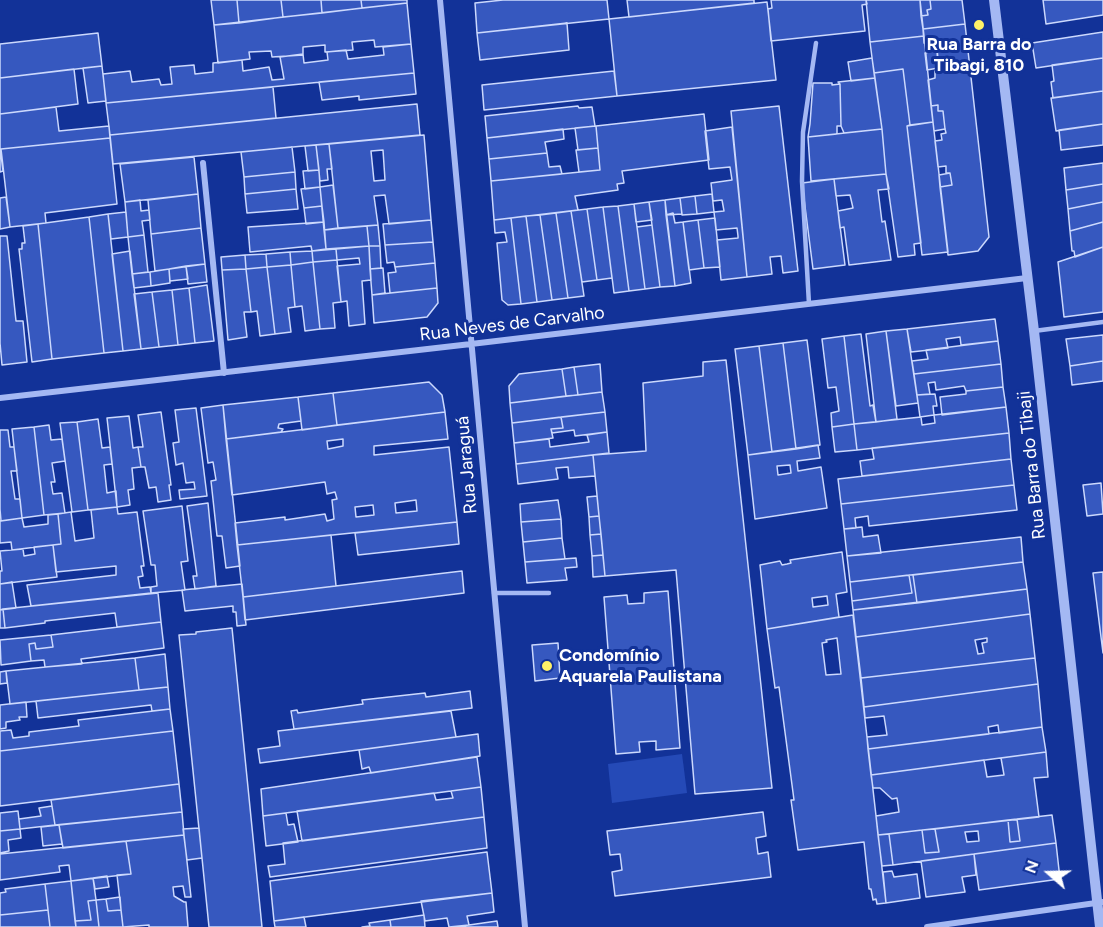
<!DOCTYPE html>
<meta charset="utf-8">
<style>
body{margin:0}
#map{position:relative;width:1103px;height:927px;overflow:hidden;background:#123298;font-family:Figtree,sans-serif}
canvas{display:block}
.north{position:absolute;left:1019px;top:843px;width:60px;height:60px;-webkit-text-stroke:4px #123298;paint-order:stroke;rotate:290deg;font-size:16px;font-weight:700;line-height:24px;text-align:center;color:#fff}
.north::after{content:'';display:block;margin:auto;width:21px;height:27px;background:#fff;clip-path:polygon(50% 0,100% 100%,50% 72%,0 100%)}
</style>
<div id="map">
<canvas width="1103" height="927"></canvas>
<div class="north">N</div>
</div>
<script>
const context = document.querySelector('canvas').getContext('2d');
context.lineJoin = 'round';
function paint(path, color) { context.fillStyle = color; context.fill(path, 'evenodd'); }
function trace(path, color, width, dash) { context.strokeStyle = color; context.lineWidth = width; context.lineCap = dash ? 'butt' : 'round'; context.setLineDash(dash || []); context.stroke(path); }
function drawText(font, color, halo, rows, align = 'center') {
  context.font = font + ' Figtree,sans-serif'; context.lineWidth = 6; context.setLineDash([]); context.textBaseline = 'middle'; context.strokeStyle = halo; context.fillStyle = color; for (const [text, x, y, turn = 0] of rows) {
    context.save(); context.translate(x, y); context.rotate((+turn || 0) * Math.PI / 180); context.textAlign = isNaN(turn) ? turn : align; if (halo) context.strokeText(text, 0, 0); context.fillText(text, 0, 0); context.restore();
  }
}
paint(new Path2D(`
 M682,754l5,39 -75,10 -4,-39z`), '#254ab7');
const building = new Path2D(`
 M211,0h26l2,23 -25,2z
 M237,0h44l2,17 -44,6z
 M281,0h40l1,13 -39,4z
 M321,0h40l1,8 -40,5z
 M361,0h46v3l-45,5z
 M503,0h104l2,19 -132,14 -2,-30z
 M627,0h127v3l-125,14z
 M771,0h95l1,4 -5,1 3,26 -94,10 -3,-32 4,-1z
 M866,0h54l4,36 -54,6z
 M920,0h10l1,9 -4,1 1,5 -7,1z
 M930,0h32l3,24 -42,5 -2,-13 7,-1 -1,-5 4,-1z
 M1043,0h60v15l-57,9z
 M767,2l9,78 -159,16 -8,-77z
 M407,3l4,41 -36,3 -1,-7 -22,2 1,8 -28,2v-7l-22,2v8l-31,2 -1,-6 -22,1 1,7 -32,4 -4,-38z
 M567,23l2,27 -89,10 -3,-27z
 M965,24l24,213 -11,14 -30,4 -8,-68 12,-2 -2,-12h-4v-7l-8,1 -3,-26 7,-1 -1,-6 5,-1 -1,-4 -2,-18h-5v-6l-7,1 -3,-26 7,-2v-7h4l-2,-23 -5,1 -1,-8 -7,2 -1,-14z
 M1103,32v26l-67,10 -4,-25z
 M98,33l4,33 -102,12v-34z
 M924,36l9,86 -23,3 -7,-56 -29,4 -4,-31z
 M411,44l3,29 -308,30 -3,-29 27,-3 2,11 27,-3 2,6 11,-1 -2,-17 24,-2 1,9 18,-2v-9l29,-3 1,11 26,-4 3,13 12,-1 -4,-22 23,-3 1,9 24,-3 -1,-8 19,-2 2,9 36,-4 -1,-8z
 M937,50l1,18 -11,2 -2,-17z
 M872,58l3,20 -24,3 -3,-19z
 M1103,58v33l-50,7 -2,-16 3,-1 -2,-16z
 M102,66l4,35 -18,2 -5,-35z
 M74,69l4,35 -78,10v-36z
 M903,69l7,56 -3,1 14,117 -7,1 1,11 -17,2 -12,-83 -4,-45 -8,-56z
 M614,71l3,25 -133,14 -2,-25z
 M414,73l2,21 -57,6v-4l-37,4 -3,-18z
 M875,78l7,51 -38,4 -3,-7 -1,-42 -2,-2z
 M813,83h19v2l8,-1 1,42h-4v8l-29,3 2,-13z
 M273,87l3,31 -166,17 -4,-32z
 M1103,91v33l-47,7 -5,-33z
 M417,104l3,31 -307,29 -3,-29z
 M938,105v6h5l2,18 -11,2 -3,-25z
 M578,106l1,2 13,-1 3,19 -108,12 -2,-22z
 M779,106l19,165 -15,2 -2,-17 -11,1 2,17 -25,3 -16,-166z
 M56,107l3,24 50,-5 1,12 -109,11v6h-1v-41z
 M704,114l5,46 -87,11 2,12 -7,1 1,6 -43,6 3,14 -84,10 -3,-39 109,-11 -4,-44z
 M933,122l15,130 -26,3 -15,-129z
 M1103,124v21l-42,5 -2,-20z
 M596,126l2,22 -20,2 -3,-22z
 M732,127l15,150 -26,3 -4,-40 21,-2v-2l-1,-8 -21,2 -2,-18 10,-1 -2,-11 -9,1 -2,-18 21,-3 -2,-13 -21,2 -4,-38z
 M563,129l1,10 -19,3 2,11 -58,6 -2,-21z
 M882,129l4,45 -75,7 -3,-44z
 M424,135l7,85 -42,4 -4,-29 -11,1 4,29 -40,3 -9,-84zM383,150l2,30 -11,1 -3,-30z
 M110,138l7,66 -72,9 1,10 -36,4 -9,-78z
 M329,144l3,25h-5l1,11 -8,1 -4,-36z
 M316,145l3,25 -11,1 -3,-25z
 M292,147l3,25 -51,5 -3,-25z
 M598,148l2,22 -21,2 -3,-22z
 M547,153l2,14 11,-1 2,8 -71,7 -2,-22z
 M0,155h1l2,16 -3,1z
 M194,157l4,37 -73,8 -5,-38z
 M1103,163v21l-37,6 -2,-22z
 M319,170l1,17 -15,2 -2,-18z
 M295,172l1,17 -51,5 -1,-17z
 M950,173l2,12 -12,2 -1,-12z
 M886,174l3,15 -11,1 4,32 3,-1 6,39 -42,5 -5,-38 -4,1 -2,-17 15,-3 -3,-13 -14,1 -2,-17z
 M834,179l11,86 -32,4 -11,-86z
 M1103,184v18l-35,7 -2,-19z
 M333,185l5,43 -14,2 -4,-43z
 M320,187l2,19 -18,2 -3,-19z
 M296,189l2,20 -51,4 -2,-19z
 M198,194l3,34 -50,6 -3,-34z
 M712,194l2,18 -17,2 -2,-18z
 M695,196l2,18 -15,1 -2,-17z
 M6,197l4,30 -10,2v-31z
 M680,198l2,16 -16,1 -1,-15z
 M140,200l1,11 8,-1 1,10 -8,1 2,14 -16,2 -3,-35z
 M665,200l10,86 -15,1 -11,-85z
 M649,202l3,18 -16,2 -2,-18z
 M1103,202v20l-33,9 -2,-22z
 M634,204l11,85 -16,2 -11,-85z
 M322,206l2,16 -18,2 -2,-16z
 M618,206l11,85 -15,2 -11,-86z
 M603,207l9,71 -15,2 -10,-71z
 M587,209l10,71 -15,2 -11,-71z
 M571,211l13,85 -16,2 -12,-85z
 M126,212l2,25 -17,2 -3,-25z
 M556,213l12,85 -16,2 -12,-85z
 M673,213l2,10 8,-1 8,61 -16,3 -9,-71z
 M108,214l15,137 -19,2 -15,-136z
 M540,215l12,85 -15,2 -11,-86z
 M526,216l11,86 -16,2 -10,-86z
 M89,217l15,136 -52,6 -14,-135z
 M511,218l10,86 -13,1 -6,-5 -5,-57 10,-1 -2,-10 -10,1 -1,-13z
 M715,218l5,49 -16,1 -6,-48z
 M431,220l2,22 -48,3 -2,-21z
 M698,220l6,48 -15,2 -6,-48z
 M324,222l2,27 -14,2 -1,-5 -61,6 -2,-25z
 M1103,222v25l-28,10 -1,-6h-2l-2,-20z
 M38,224l14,135 -20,3 -13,-113h3v-6h3l-2,-17z
 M378,225l2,21h-11l-2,-20z
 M652,225l8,62 -15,2 -8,-62z
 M367,226l2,20 -43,3 -2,-19z
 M201,228l4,36 -50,7 -4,-37z
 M144,235l4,37 -16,2 -4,-37z
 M0,236h7l9,85h7l4,41 -25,3 -2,-22z
 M433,242l2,21 -40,4 -1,-5 -7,1 -2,-18z
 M369,246l2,34 -9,1 3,43 -16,2 -2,-25 -6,1 -4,-36 23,-2 -1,-6 -22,2 -1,-11z
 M369,246h11l1,22 -11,1z
 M1103,247v65l-39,5 -6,-55z
 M336,249l1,11 -24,2 -1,-11z
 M130,251l11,98 -18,2 -11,-97z
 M312,251l1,11 -22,3 -1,-13z
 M290,252l1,13 -24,2 -1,-13z
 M266,254l1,13 -21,2 -1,-14z
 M245,255l1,14 -24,1 -1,-13z
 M337,260l4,42 -8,1 2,25 -15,1 -7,-67z
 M313,262l7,67 -15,2 -3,-25 -7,1 -4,-42z
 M435,263l2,25 -47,5 -2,-20 8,-1 -1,-5z
 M205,264l2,18 -19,2 -2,-18z
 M291,265l4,42 -7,1 3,24 -16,2 -8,-67z
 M186,266l2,13 -18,2 -1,-12z
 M267,267l8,67 -15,2 -3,-25 -6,1 -5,-43z
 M383,268l2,25 -13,2 -2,-26z
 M169,269l1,14 -19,3 -1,-14z
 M246,269l5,43h-7l3,25 -19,3 -6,-70z
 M150,272l1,14 -17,2 -2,-14z
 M207,285l7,56 -19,2 -6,-55z
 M189,288l6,55 -17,2 -6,-55z
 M437,288l1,15 -11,14 -53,6 -2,-28z
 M172,290l6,55 -19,2 -7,-55z
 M152,292l7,55 -18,2 -7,-55z
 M995,319l3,22 -37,4 -1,-8 -14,2 2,9 -37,4 -4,-23z
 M907,329l11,74 -22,3 -10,-75z
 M886,331l11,88 -21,3 -10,-88z
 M861,334l9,72 3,-1 3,17 -22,2 -10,-88z
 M1103,335v26l-33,5 -4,-27z
 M844,336l10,88 -22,3 -1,-14 8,-2 -3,-24 -8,1 -6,-49z
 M807,340l13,105 -24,4 -13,-106z
 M998,341l3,23 -87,10 -2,-13 16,-2 -2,-9z
 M783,343l13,106 -24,3 -13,-106z
 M759,346l13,106 -24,3 -13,-106z
 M726,360l46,428 -77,6 -19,-224 -71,6 -12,-121 53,-4 -3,-68 60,-7v-14z
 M1103,361v20l-31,4 -2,-19z
 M600,364l2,28 -24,3 -4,-28z
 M1001,364l2,23 -37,4 -2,-5 -28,4 -1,-8 -7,1 2,11 -13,1 -3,-21z
 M574,367l4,28 -12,1 -4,-27z
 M562,369l4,27 -56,7 -1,-17 10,-12z
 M429,382l13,13 3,17 -108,13 -4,-32z
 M1003,387l3,20 -64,8 -2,-18 26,-3v-3z
 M602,392l3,20 -93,11 -2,-20z
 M333,393l4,32 -35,5 -4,-33z
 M935,394l2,12h-4l1,9 -14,2 -3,-22z
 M298,397l3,24 -22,3 -1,4 5,1 -2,3 -55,7 -3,-34z
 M223,405l17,161 -14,2 -4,-32h-5l-6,-55 5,-1 -3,-18 -5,1 -7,-55z
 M1006,407l3,26 -152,17 -3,-26 67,-7 1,8 13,-2 -1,-8z
 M196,408l11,88 -27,3 -1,-9 16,-1 -1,-7 -8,1 -3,-20 -7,2 -3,-22 6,-1 -4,-32z
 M161,412l10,73h-2l2,15 -13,2 -2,-15 -7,1 -4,-21h-4l-3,-20h5l-5,-32z
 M445,412l3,27 -74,7v9l75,-8 8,75 -220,23 -2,-22 50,-6v3l40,-6 2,7 7,-2 -2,-19 5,-1 -2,-7 -8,2 -2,-12 -93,13 -6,-56zM343,439v7l-15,3 -1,-8zM416,500l1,11 -21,2 -1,-10zM373,505l1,10 -18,2 -1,-10z
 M605,412l2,20 -32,4 -1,-6 -22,3 -1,-4 12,-1 -2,-11z
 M129,416l4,32 5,-1 3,20 -9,1 2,21 -6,1 2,15 -13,2 -10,-89z
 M561,417l2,11 -12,1 2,9 -39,5 -2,-20z
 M98,419l4,29 8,-1 2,17 -8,1 3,28 9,-2 1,16 -29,3 -11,-88z
 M77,422l11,88 -16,2 -12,-89z
 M854,424l3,26 -22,2 -3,-25z
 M49,425l2,15 11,-1 3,22 -13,2 3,19h-4l2,12 9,-1 3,20 -21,2 -10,-88z
 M34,427l10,88 -22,3 -10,-89z
 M0,430h8l2,17h4l3,24h-6l4,28h5l2,19 -21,3 -1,-12z
 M607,432l2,21 -93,11 -2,-21 35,-4 1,8 39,-5 -2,-7z
 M1009,433l2,26 -149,17 -2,-15 14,-2 -2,-11z
 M818,445l2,13 -23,3 1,10 23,-4 6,41 -72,11 -7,-64zM790,465l1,8 -13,2 -1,-9z
 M593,455l2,21 -26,2 -1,-11 -12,1 2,11 -40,5 -2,-20z
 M1011,459l3,26 -173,19 -3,-25z
 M1101,483l2,31 -16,2 -4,-31z
 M1014,485l3,25 -148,16 -1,-10 -13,2 1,10 -12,1 -3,-25z
 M597,496l2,20 -10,1 -2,-20z
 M558,500l3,19 -40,3 -1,-18z
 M208,503l8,83 -21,3 -2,-13h4l-10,-70z
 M182,506l6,55 -7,1 4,28 -34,3v-6l6,-1 -2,-21h-4l-8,-54z
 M117,507l1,7 19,-2 7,54h-3l2,10 -5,1 2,11 10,-1 1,6 -120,13 -4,-21 89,-10v-9l-60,6 -3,-27 8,-1 -3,-30 13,-2 4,29 19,-3 -3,-28z
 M58,514l3,30 -49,6 -1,-8 -11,1v-22l22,-3 2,9 24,-3v-9z
 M599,516l2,18 -11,1 -1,-18z
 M561,519l1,19 -39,4 -2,-20z
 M457,522l2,22 -101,11 -3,-22z
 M862,527l1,10 15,-2 3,18 -34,3 -3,-27z
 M601,534l2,21 -11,1 -2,-21z
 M331,535l5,51 -93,11 -6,-52z
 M1021,537l2,25 -173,20 -3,-26z
 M562,538l3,21 -40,3 -2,-20z
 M53,545l4,32 -57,7v-13h2l-2,-20 23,-2 1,7 11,-2 -1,-7z
 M842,552l5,40 -11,2 3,23 -72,12 -7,-64 20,-4 2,4 5,-1 4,-1 -1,-3zM827,596l1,9 -15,2 -1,-9z
 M603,555l2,21 -12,1 -1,-21z
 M576,558l1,9 -12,1 2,12 -40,3 -2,-21z
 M1023,562l4,27 -110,14 -4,-28z
 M462,571l2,22 -219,27 -2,-23z
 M1103,572v81l-10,-80z
 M909,575l3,18 -60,8 -2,-19z
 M909,575h4l4,28 -64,7 -1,-9 60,-8z
 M12,582l4,26 -16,2v-26z
 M242,584l4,41 -9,1 -1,-14h-3v-6l-48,5 -3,-21z
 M1027,589l3,25 -174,23 -3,-27z
 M668,591l12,157 -24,2v-9l-17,1 1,10 -24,2 -12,-157 23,-2 1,9 16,-1v-10z
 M158,593l3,29 -44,5 -2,-14 -70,8v2l-40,5 -2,-19z
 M3,609l2,19h-5v-18z
 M1030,614l5,44 -174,20 -5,-41zM987,638v4l-5,1 2,10 -6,1 -3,-14z
 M853,615l33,288 -9,1 -1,-5 -3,1 -2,-11h-2l-5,-47 -66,8 -7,-50h3l-15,-113 -4,1 -8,-59zM837,638l4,36 -15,1 -4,-32 5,-1 -1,-2z
 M161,622l3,26 -83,11 1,5 -37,3 -1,-7 -13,1 -2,-17 6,-1 1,6 17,-2 -2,-12z
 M232,628l30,299h-53l-7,-69 -23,-223 17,-1v-2z
 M51,635l2,12 -17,2 -1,-6 -6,1 2,17 -30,4 -1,-25z
 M558,643l2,35 -25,3 -3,-36z
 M165,654l3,33 -29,3 -4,-32z
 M135,658l4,32 -129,14 -4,-33z
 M1035,658l3,26 -174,23 -3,-29z
 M6,671l1,12 -7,1v-12z
 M1038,684l4,43 -43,6 -1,-8 -10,2 1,7 -121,15 -1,-12 20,-2 -3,-19 -19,2 -1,-11z
 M168,687l2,22 -18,2 -1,-6 -113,13 -2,-17z
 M470,691l2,17 -178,21 -3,-18 6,-1 1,3 65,-9 -1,-4 63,-7 1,4z
 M26,702l1,15h-8l1,3 -14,2v6l-6,1v-24z
 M170,709l3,22 -173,20v-20l11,-1 2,8 16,-2v-4l50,-6 -1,-6z
 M451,711l5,26 -196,26 -2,-14 22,-3 -2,-15z
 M1042,727l4,25 -175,23 -3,-26z
 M173,731l6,53 -179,22v-55z
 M478,734l2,22 -109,17 -2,-6 -7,2 -3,-19z
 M1046,752l2,25 -14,1 5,39 -161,18 -2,-19 23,-4 -2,-14 -5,1 -12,-11h-7l-2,-13 113,-15 3,17 17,-2 -3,-17z
 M477,757l4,30 -218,29 -2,-27z
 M179,784l3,28 -127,13 -4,-25z
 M481,787l3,30 -182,24 -5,-30 137,-18 2,7 17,-2 -2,-7z
 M52,806l3,19 -35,4 -1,-10 22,-3 -2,-8z
 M18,811l2,18 -20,2v-18z
 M182,812l2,23 -121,13 -4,-23z
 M763,812l3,24 -10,2 2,16 10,-2 3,25 -156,19 -3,-24 10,-2 -2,-16 -10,1 -3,-24z
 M286,813l2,12 6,-1 4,18 -32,4 -3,-30z
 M1052,815l4,28 -163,22 -4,-31 33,-4 3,23 14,-1 -4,-23 73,-9 2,22 10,-1 -3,-22zM978,831l1,10 -12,1 -2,-10z
 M484,817l3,31 -217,29 -2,-11 17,-2 -2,-21z
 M1017,819l3,22 -10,1 -2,-22z
 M59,825l3,19 -19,2 -2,-19z
 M199,828l3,30 -15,2 -4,-31z
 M20,829l1,9 -13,2 1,11 -9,2v-22z
 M935,829l4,23 -14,1 -3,-23z
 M889,834l4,31 -11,1 -4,-31z
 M184,835l7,62h-6l-2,-11 -10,1 1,9 10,6h2l2,25h-39v-2l-26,2 -6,-52 14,-1 -5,-33z
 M126,841l5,33 -60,7 -2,-16 -10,1 1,6 -60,8v-26z
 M1056,843l4,36 -81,11 -5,-36z
 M487,852l5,41 -218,28 -4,-40z
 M974,854l2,21 -14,2 3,15 -39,5 -5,-36z
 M892,871l2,6 23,-3 3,24 -34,5 -3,-31z
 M107,876l2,11 -14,2 -2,-11z
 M93,878l3,22 -8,1 3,19 -16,1 -4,-40z
 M71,881l5,46h-26l-5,-43z
 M45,884l3,26 -48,5v-22l6,-1 -1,-3z
 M492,893l2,19 -27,4 2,9 -20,2 -2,-9 -22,3 -4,-20z
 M120,897l1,13 -13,1 -2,-12z
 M106,899l2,12 13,-1 2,17h-24l-3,-27z
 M96,900l3,27h-23l-1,-6 16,-1 -3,-19z
 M48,910l2,17h-50v-12z
 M424,915l1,12h-34l-1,-7z
 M304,917l2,10h-31l-1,-6z
 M390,920l1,7h-29l8,-1 -1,-3z
 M497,921l1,6h-44l15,-2z`);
paint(building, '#3658bf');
trace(building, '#ccd9fd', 1.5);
trace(new Path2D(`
 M809,304l-7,-123 1,-49 13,-89
 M1034,331l69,-9
 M494,593h55`), '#a4b8f3', 4.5);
trace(new Path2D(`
 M440,0l85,927
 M203,163l21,210
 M0,398l471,-54 556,-66
 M927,927l176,-25`), '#a4b8f3', 6);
trace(new Path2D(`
 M994,0l40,331 66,596`), '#a4b8f3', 10);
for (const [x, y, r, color] of [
 [979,25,6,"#fff167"],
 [547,666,6,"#fff167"]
]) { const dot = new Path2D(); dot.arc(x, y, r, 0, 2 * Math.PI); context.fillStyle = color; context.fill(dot); trace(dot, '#123298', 2); }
drawText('bold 18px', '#fff', '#123298', [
 ["Rua Barra do",979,45],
 ["Tibagi, 810",979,66],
 ["Condomínio",559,656,"left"],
 ["Aquarela Paulistana",559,677,"left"]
]);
drawText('18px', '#fff', '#123298', [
 ["Rua Neves de Carvalho",512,324,-7],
 ["Rua Jaraguá",467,465,-95],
 ["Rua Barra do Tibaji",1032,465,-96]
]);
</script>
